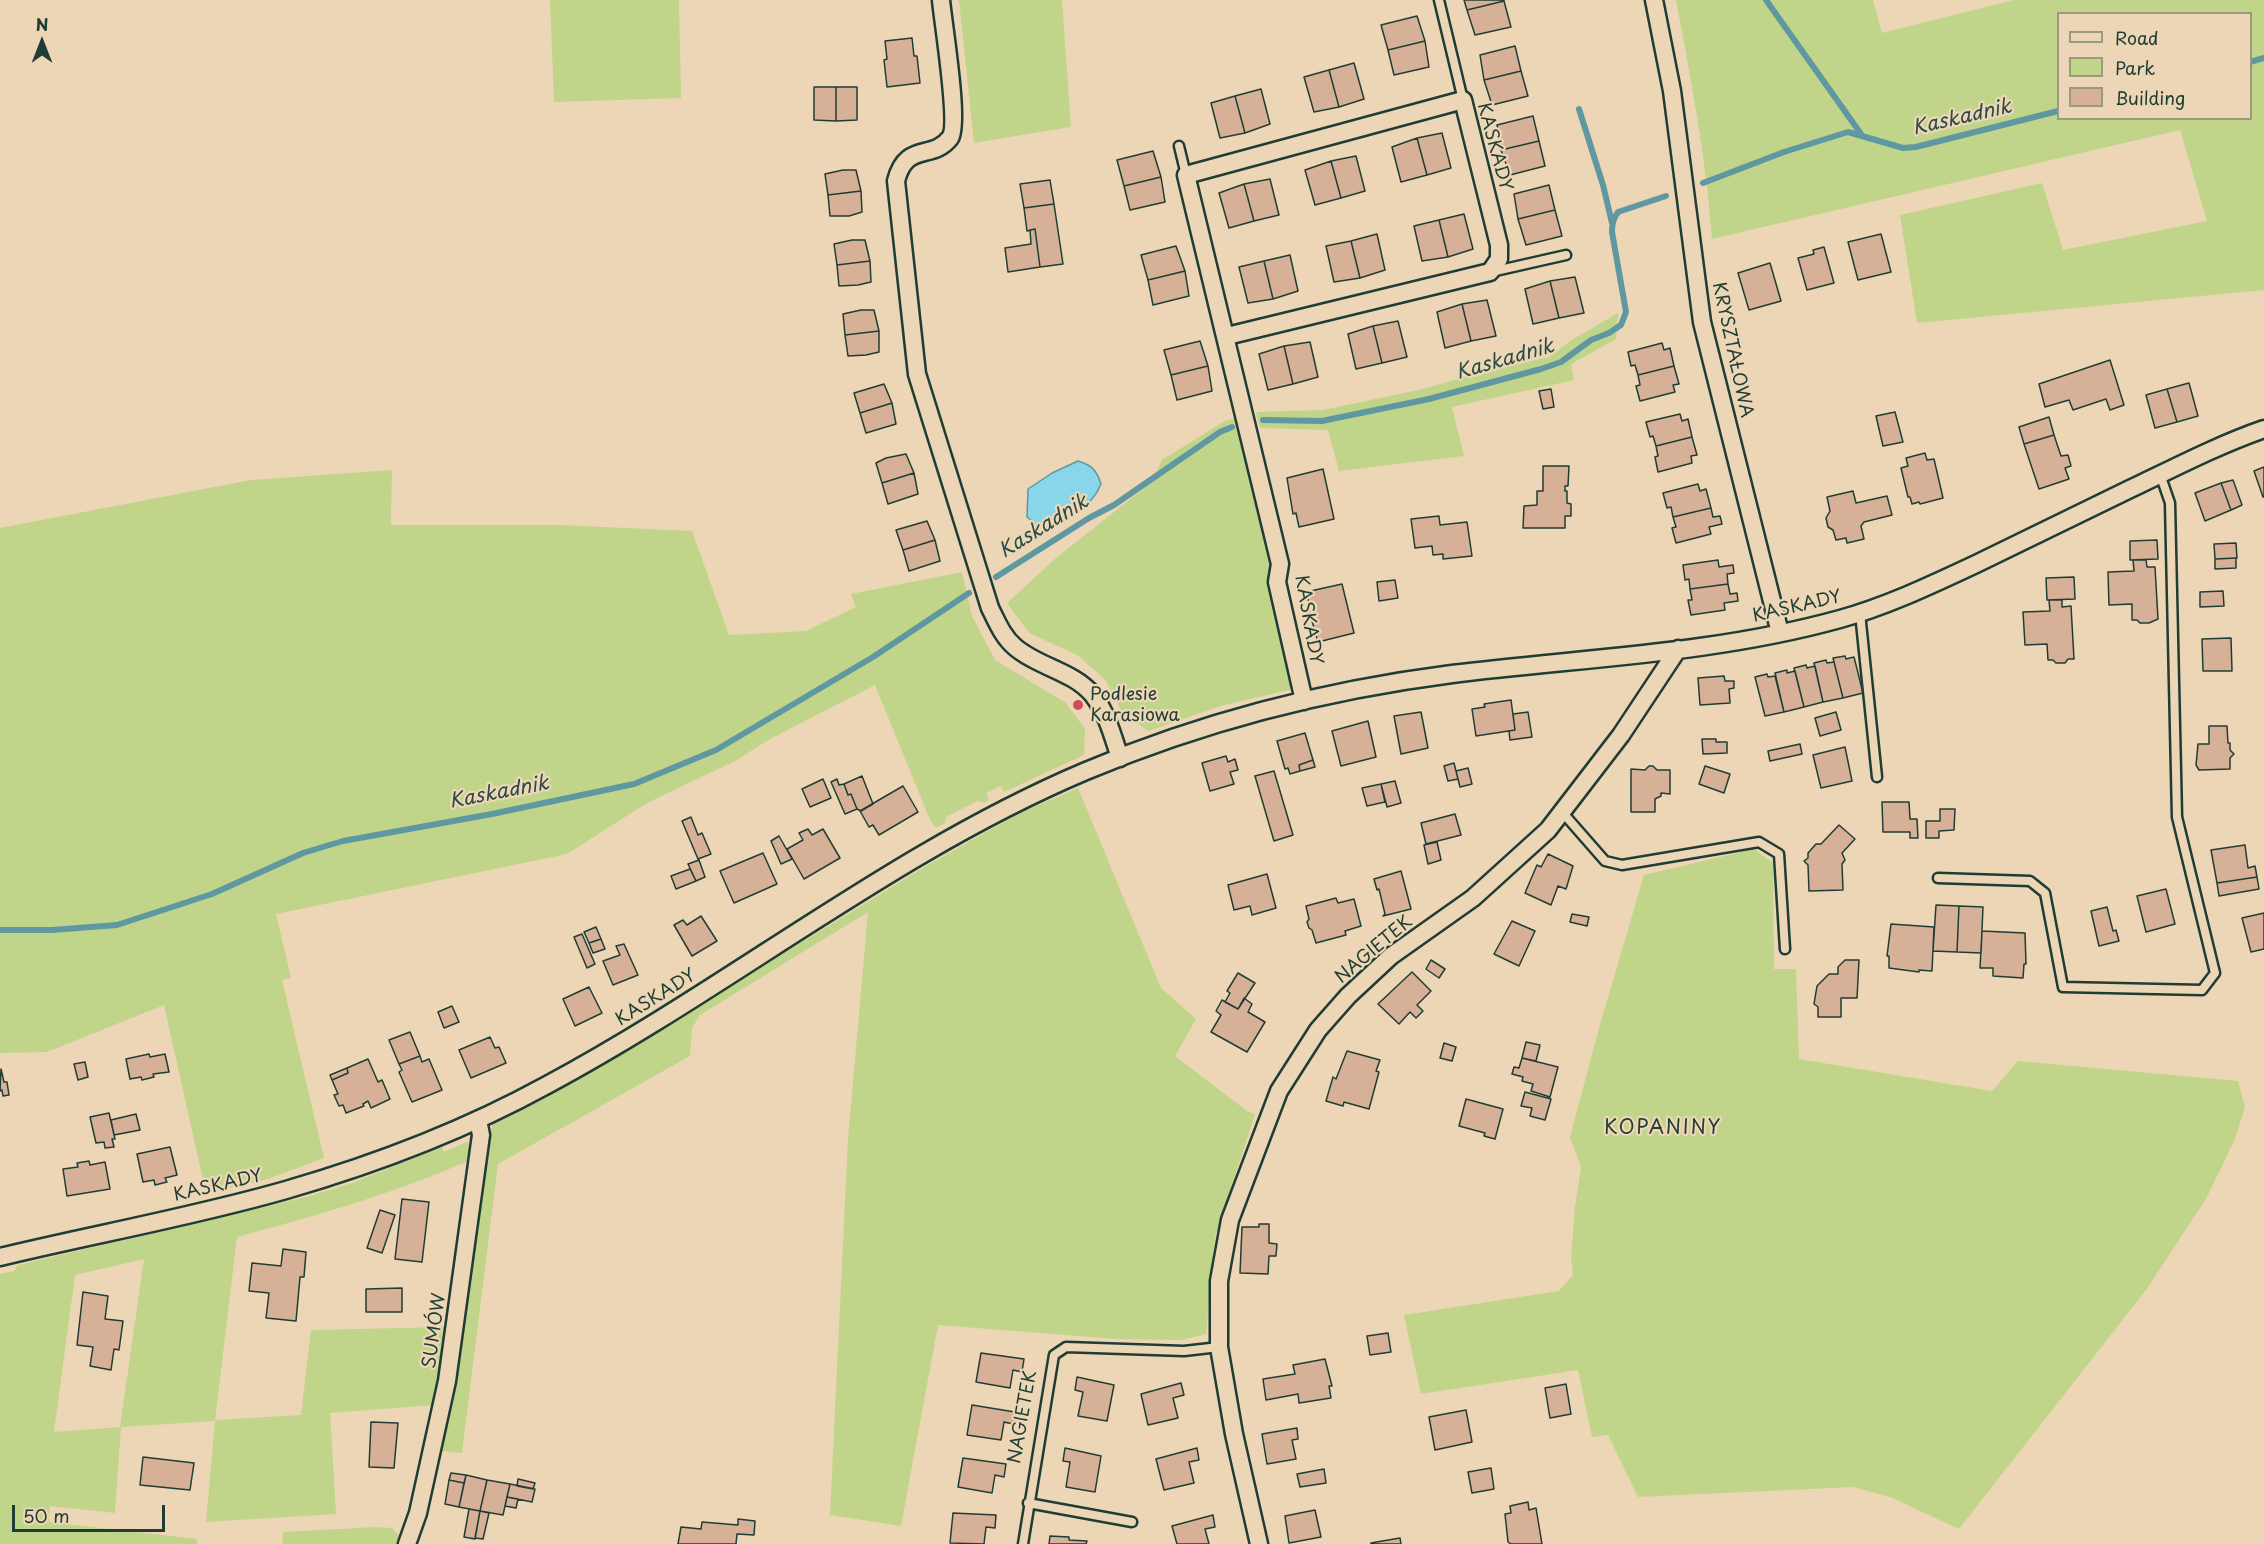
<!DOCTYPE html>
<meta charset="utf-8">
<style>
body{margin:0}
#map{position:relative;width:2264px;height:1544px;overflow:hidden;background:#edd6b5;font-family:"Playpen Sans",sans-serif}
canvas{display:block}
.legend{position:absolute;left:2057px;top:12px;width:195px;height:108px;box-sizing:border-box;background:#edd6b5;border:2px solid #9b9981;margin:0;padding:8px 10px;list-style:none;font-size:18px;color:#1f3d34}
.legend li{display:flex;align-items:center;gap:12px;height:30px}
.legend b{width:30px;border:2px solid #9b9981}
.north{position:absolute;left:12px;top:12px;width:60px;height:60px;-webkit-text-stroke:4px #edd6b5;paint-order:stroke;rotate:0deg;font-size:16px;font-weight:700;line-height:24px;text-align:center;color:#1f3d34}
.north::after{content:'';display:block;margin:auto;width:21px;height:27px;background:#1f3d34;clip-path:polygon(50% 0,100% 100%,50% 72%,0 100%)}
.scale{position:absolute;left:12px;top:1505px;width:153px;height:27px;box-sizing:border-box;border:3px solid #1f3d34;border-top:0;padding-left:8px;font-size:18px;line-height:21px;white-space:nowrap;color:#1f3d34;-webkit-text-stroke:4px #edd6b5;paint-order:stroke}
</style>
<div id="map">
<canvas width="2264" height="1544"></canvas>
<ul class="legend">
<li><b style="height:8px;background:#edd6b5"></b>Road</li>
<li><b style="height:16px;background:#c0d58a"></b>Park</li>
<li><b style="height:16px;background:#d7b098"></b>Building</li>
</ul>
<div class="north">N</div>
<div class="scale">50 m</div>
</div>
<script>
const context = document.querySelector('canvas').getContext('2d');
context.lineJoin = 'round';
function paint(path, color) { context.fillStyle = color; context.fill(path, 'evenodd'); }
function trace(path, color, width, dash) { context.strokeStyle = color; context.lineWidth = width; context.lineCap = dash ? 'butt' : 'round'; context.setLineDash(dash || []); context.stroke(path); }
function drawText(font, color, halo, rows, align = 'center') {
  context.font = font + ' "Playpen Sans",sans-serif'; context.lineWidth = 4.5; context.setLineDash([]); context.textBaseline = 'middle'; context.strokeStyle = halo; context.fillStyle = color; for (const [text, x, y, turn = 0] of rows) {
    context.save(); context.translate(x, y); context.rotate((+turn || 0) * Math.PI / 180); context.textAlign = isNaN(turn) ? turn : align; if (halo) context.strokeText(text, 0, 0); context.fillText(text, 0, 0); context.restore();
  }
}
paint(new Path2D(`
 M550,0h129l2,98 -127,4z
 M959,0h103l9,127 -97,16z
 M1676,0h197l9,33 132,-33h250v290l-347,33 -17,-108 142,-32 21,67 144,-29 -27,-91 -468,109c-6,-81 -21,-160 -36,-239zM2058,14h192v104h-192z
 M1618,313l-2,26 -45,25 3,16 -122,27 12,49 -125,15 -11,-41 -68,-2 -4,-16 67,-2 100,-21 56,-16 70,-16 21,-16z
 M1237,417l36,148 -6,15 26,109 -72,17 -73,25 -26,-19 -16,-31 -27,-25 -50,-23 -22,-30 49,-45 96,-76 10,-22 61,-38z
 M392,470l-1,55h169l132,6 37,104 77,-4 50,-24 -5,-13 111,-22 10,44 23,44 71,43 19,26 -1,26 -80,37 -3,-6 -15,7 3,7 -4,3 -8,-2 -31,16 -1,6 -9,5 -6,-8 -55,-135 -105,54 -35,22 -88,42 -80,51 -291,60 15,64 -9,2 42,178 -56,21 -62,14 -42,-188 -117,47 -47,1v-525l251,-48z
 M1078,788l83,200 35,31 -21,37 72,55 8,3 -40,123 -9,97 -25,6 -65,-1 -178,-14 -37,201 -71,-11 18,-376 20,-227 -168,103 -8,13 -2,28 -192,108 -36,289 -20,-2 13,-80 33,-236 7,-14 125,-67 301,-185 97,-55z
 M1754,849l19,14 1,106h22l3,90 193,32 26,-30 220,20 7,26 -10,32 -29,60 -60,91 -187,239 -69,-32 -37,-10 -215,10 -30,-62 -16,2 -14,-67 -157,24 -17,-79 155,-24 14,-16 -2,-18 4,-50 6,-40 -11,-30 29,-109 45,-153z
 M467,1142l4,4 -5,16c-74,32 -151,54 -229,75l-22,183 86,-5 10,-85 136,-3 -13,78 -104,8 6,101 -130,8 9,-101 -94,6 -6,86 -65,-7 -1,16 148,17v5h-197v-270l14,-3 4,-6 292,-69 42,-13 90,-36 2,5zM144,1259l-24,168 -66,5 21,-157z
 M376,1527l16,1 7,7 -3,9h-114l1,-12z`), '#c0d58a');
const water = new Path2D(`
 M1078,461c14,4 19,10 23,23 -10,26 -37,35 -62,43l-12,-10 1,-28 24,-16z`);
paint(water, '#89d5e9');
trace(water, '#5f98a1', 1.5);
trace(new Path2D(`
 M1766,0l95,134
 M2250,62l14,-4
 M1579,109l24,76 9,38
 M1703,183l81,-31 64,-20 55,16 13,-1 142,-36
 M1263,420l59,1 107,-22 112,-30 20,-7 30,-22 18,-7 12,-8 5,-13 -14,-80c0,-8 1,-13 6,-20l48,-16
 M996,577l93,-59 25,-13 106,-73 12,-5
 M0,930h52l65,-5 95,-31 91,-41 40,-12 149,-27 142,-30 82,-34 157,-93 96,-64`), '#5f98a1', 6);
const building = new Path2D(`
 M1464,0h40v1l-37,9z
 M1504,1l7,26 -36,8 -8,-25z
 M1417,16l8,25 -37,9 -7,-25z
 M912,38l2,18h3l3,27 -33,4 -3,-27 3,-1 -2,-18z
 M1425,41l4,26 -35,8 -6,-25z
 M1515,46l6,25 -37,9 -4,-25z
 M1354,63l10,36 -25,8 -10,-37z
 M1329,70l10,37 -25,5 -10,-35z
 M1521,71l7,25 -36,9 -8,-25z
 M814,87h22v34l-22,-1z
 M836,87h21v33l-21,1z
 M1261,89l9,35 -25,9 -10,-37z
 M1235,96l10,37 -25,5 -9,-35z
 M1533,116l6,25 -38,9 -4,-25z
 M1442,133l9,35 -24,7 -10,-37z
 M1417,138l10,37 -26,7 -9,-35z
 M1539,141l6,25 -35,9 -9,-25z
 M1153,151l8,26 -37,9 -7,-26z
 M1356,156l9,35 -24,7 -10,-37z
 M1331,161l10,37 -26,7 -10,-35z
 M843,170h13l5,21 -33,4 -3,-21z
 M1161,177l4,25 -35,8 -6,-24z
 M1270,179l9,36 -25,6 -10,-37z
 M1050,180l4,24 -30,4 -4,-24z
 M1244,184l10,37 -25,7 -10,-35z
 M1549,185l6,25 -37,9 -4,-25z
 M861,191l1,21 -13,4h-19l-2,-21z
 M1054,204l9,60 -23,3 -5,-38 -8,2 -3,-23z
 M1555,210l7,26 -36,9 -8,-26z
 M1464,214l9,35 -25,8 -9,-37z
 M1439,220l9,37 -26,4 -8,-35z
 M1035,229l5,38 -32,5 -3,-24 26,-4 -1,-14z
 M1377,234l8,36 -25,8 -9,-37z
 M1881,234l10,38 -33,8 -10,-38z
 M852,240h13l5,21 -33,4 -3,-21z
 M1351,241l9,37 -26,4 -8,-36z
 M1176,246l9,25 -37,9 -7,-25z
 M1824,247l10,36 -27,7 -9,-32 16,-4 -1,-4z
 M1290,255l8,36 -25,8 -9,-38z
 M870,261l1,21 -13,3 -19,1 -2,-21z
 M1264,261l9,38 -25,4 -9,-36z
 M1770,263l11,38 -32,9 -11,-37z
 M1185,271l4,25 -36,9 -5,-25z
 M1575,277l9,36 -25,5 -9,-37z
 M1550,281l9,37 -26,6 -8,-35z
 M1487,300l9,36 -25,5 -9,-37z
 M1462,304l9,37 -26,7 -8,-36z
 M861,310h13l5,21 -34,4 -2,-21z
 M1398,321l9,36 -25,6 -9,-37z
 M1373,326l9,37 -26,6 -8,-35z
 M879,331v21l-13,3 -18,1 -3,-21z
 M1200,341l8,25 -37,9 -7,-25z
 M1310,342l8,35 -25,7 -9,-38z
 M1662,343l2,7 6,-2 4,18 -36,9 -3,-10 -4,1 -3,-14z
 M1284,346l9,38 -25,6 -9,-36z
 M2110,360l14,45 -14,5 -4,-11 -33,11 -4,-10 -24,7 -6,-23z
 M1208,366l4,25 -35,9 -6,-25z
 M1674,366l5,18 -6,1 2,7 -35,9 -4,-15 4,-1 -2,-10z
 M2189,383l9,33 -21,6 -10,-33z
 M884,384l8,19 -32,10 -6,-20z
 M1551,389l3,18 -11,2 -4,-18z
 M2167,389l10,33 -22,6 -9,-33z
 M892,403l4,21 -30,9 -6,-20z
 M1895,412l8,30 -20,4 -7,-30z
 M1680,414l2,7 6,-2 4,18 -36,9 -3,-10 -3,1 -4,-15z
 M2049,417l5,18 -30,9 -5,-17z
 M2054,435l7,21 7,-1 3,11 -6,2 4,11 -30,10 -15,-45z
 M1692,437l5,18 -6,1 1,7 -34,9 -3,-15 3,-1 -2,-10z
 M1925,453l2,7 7,-1 9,39 -23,6 -1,-2 -7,2 -2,-7h-2l-7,-29 7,-2 -2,-8z
 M906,454l8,19 -32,10 -6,-20 10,-5z
 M1543,466h26l-1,20h-3v5h2v12l4,1v12h-6v12h-42l1,-22 13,-1v-14h6z
 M2264,467v30h-1l-9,-26z
 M1323,469l11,50 -35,8 -3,-14 -3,1 -6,-36z
 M914,473l4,21 -30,10 -6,-21z
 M2233,480l9,25 -11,5 -10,-27z
 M2221,483l10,27 -26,11 -10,-28z
 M1698,484l2,7 6,-2 5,19 -38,9 -2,-10 -4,1 -4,-15z
 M1853,491l3,12 31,-7 5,19 -28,7 -3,4 3,13 -17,4 -1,-5 -10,2 -3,-10 -5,-3 -2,-9 4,-7 -3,-14z
 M1711,508l2,9 7,-1 2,8 -13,3 2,7 -35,9 -4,-15 4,-1 -3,-10z
 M1439,516l1,9 27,-3 5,34 -29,3v-5l-10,1 -1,-9 -17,2 -4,-29z
 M927,521l8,19 -32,10 -7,-20z
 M935,540l5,21 -31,10 -6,-21z
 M2157,540l1,19 -28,1v-19z
 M2236,543l1,15 -22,1 -1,-15z
 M2236,558v10l-21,1v-10z
 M1718,560l1,7 14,-2 1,8 -7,1 1,10 -38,5 -1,-10 -4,1 -2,-15z
 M2133,560h13l1,7h8l3,52 -9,4h-9l-3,-3h-5v-16l-23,1 -1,-33 26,-1z
 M2074,577l1,22 -28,1 -1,-22z
 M1395,580l3,18 -19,3 -2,-19z
 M1342,584l12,49 -36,9 -10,-35 2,-1 -4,-14z
 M1728,584l2,10 7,-1 1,8 -14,2 1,7 -34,5 -3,-15h4l-2,-11z
 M2223,591l1,15 -24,1v-15z
 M2049,600h13v7l9,-1 3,53h-6l-3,4h-9l-3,-3h-5l-1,-16 -22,1 -2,-33 27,-1z
 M2231,638l1,33h-29l-1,-32z
 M1845,656l1,3 8,-2 9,36 -20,5 -10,-40z
 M1826,660l1,3 7,-1 9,36 -20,4 -9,-39z
 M1806,665l1,3 8,-2 8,36 -19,5 -10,-39z
 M1787,670v3l8,-2 9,36 -20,5 -9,-39z
 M1767,674l1,3 7,-1 9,36 -19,4 -10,-39z
 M1724,676l1,5h9v7l-5,1 1,14 -30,2 -2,-27z
 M1511,700l4,30 -39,6 -4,-27 13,-2 -1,-3z
 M1421,712l7,36 -27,6 -7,-38z
 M1528,712l4,25 -22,3 -1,-9 6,-1 -2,-16z
 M1836,712l5,18 -21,6 -5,-18z
 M1368,721l8,36 -35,9 -9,-35z
 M2209,726h18l1,17h2v7l4,4 -4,4v11l-31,1 -3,-5 2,-21h11z
 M1305,733l8,27 -14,5 1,6 -10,3 -2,-6 -3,1 -8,-28z
 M1702,739h14v3h11v11l-24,1z
 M1800,744l2,10 -32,7 -2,-10z
 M1845,747l7,34 -31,7 -8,-33z
 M1226,756l2,6 7,-3 3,11 -8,2 4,12 -24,7 -8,-28z
 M1313,760l2,7 -15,4 -1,-6z
 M1454,763l4,16 -10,2 -4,-15z
 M1649,766h4l4,4h13v24l-9,-1v3l-6,3v13h-24v-43l14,1z
 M1705,766l25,8 -6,19 -25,-9z
 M1468,768l4,16 -12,3 -4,-16z
 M1274,771l19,64 -19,6 -19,-65z
 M862,776l11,28 -12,7 -4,-2 -6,-15 -3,1 -4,-11z
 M823,779l8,19 -21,9 -8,-18z
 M837,779l2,6 5,-1 4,11 3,-1 6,15 -12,5 -14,-32z
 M1395,781l6,22 -14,4 -6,-23z
 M1381,784l4,18 -18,4 -5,-18z
 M903,786l15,26 -39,23 -6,-10 -4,2 -9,-16z
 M1882,802h27l1,17h7l1,19h-8v-6h-27z
 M1940,809h15l-1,21 -15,1v7h-13v-17h14z
 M1455,814l6,21 -35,9 -5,-21z
 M691,817l7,18 4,-2 9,21 -13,5 -16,-38z
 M1839,825l16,14 -13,14 3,7 -3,4 1,26 -34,1 -1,-26 -4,-4 4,-3v-5l8,-9h5z
 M808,829l4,6 11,-6 17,29 -36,21 -17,-30 16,-9 -4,-7z
 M779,836l13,23 -11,5 -10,-23z
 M1437,842l4,18 -13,4 -4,-19z
 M2245,845l3,23 7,-2 2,11 -40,6 -6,-33z
 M763,853l14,31 -43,19 -14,-32z
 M1548,854l25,12 -7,23 -8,-3 -7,19 -26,-12 12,-28 4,2z
 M699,860l6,17 -9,4 -8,-17z
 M690,869l6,12 -20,8 -5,-13z
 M1401,871l10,38 -28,7 2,-2 -6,-25 -2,1 -3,-11z
 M1267,874l9,34 -24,7 -2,-9 -16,4 -6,-25z
 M2257,877l2,12 -40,7 -2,-13z
 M2166,889l9,35 -29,8 -9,-36z
 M1336,898l2,5 16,-4 7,27 -16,5 1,4 -30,8 -4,-13 -3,-2 -2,-6 2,-3 -3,-13z
 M1936,905l23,1 -2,46 -24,-1z
 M1959,906l24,1 -2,46 -24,-1z
 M2107,907l6,24 3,-1 3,11 -20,5 -8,-35z
 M2264,913v36l-13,3 -9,-34z
 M1572,914l17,3 -2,9 -17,-4z
 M701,916l16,25 -25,15 -18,-31 9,-5 4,5z
 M1512,921l23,10 -16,35 -25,-12z
 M1891,924l43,3 -2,44 -13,-1v2l-30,-4v-12h-2z
 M596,927l5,12 -12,4 -5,-11z
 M1982,931l43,2 1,31h-2l-1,14 -30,-2v-8h-13z
 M582,934l13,30 -8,4 -13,-31z
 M601,939l4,10 -12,4 -4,-10z
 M624,944l14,31 -25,10 -10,-24 17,-6 -4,-9z
 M1431,960l14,9 -6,9 -13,-9z
 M1845,960h14l-2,38h-16v19h-23v-10l-4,-3 3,-18 12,-12h9v-7z
 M1412,972l19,19 -14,14 6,6 -7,7 -6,-6 -11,12 -21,-20z
 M1238,973l17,10 -17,26 -13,-7 5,-9 -3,-2z
 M589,987l13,26 -27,13 -12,-27z
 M1244,998l8,6 -4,8 17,10 -18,30 -36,-20 10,-17 -5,-4 6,-11 16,9z
 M452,1006l7,16 -15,6 -6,-16z
 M410,1032l10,24 -21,8 -10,-24z
 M490,1037l5,11 4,-1 7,16 -35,15 -12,-28z
 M1526,1042l14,3 -4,16 -14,-3z
 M1444,1043l12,4 -4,14 -12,-3z
 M1347,1051l33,9 -4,11 3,1 -10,37 -25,-7 -1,4 -17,-5 7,-24 3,2z
 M149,1054l1,3 15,-3 4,18 -16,2 1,3 -12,3 -1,-3 -11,2 -4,-20z
 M420,1056l2,6 7,-3 13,31 -30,12 -13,-30 3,-2 -3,-6z
 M1522,1058l36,9 -8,30 -19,-6 2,-7 -11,-3 1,-4 -11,-3 2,-7 5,1z
 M368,1059l10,23 4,-2 8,19 -19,9 -3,-7 -5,3 1,2 -18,7 -3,-8 -4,1 -5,-11 4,-1 -6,-14 16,-7 -1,-5z
 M85,1062l3,15 -10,3 -4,-16z
 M347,1068l1,5 -16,7 -2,-5z
 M1,1069l3,13h3l2,13 -6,1 -1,-6 -2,1z
 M1525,1092l26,7 -6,21 -15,-4 2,-8 -11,-2z
 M1466,1099l37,10 -8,30 -11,-3 1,-3 -26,-7z
 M109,1113l6,26h-3l2,8 -9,1 -1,-6 -8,1 -6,-26z
 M136,1114l4,16 -26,5 -3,-15z
 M170,1147l7,28 -12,3 2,4 -12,3 -1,-5 -11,2 -6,-28z
 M89,1161l1,4 15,-3 5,27 -43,7 -4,-27 15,-2 -1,-4z
 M402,1199l27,3 -7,60 -27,-3z
 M380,1210l15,5 -13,38 -15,-5z
 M1259,1224h10v19l8,1 -1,12h-7l-1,18 -28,-1 2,-46h17z
 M283,1249l23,3 -2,25h-4l-4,44 -30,-3 3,-25 -20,-2 3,-28 29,3z
 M402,1288v24h-36v-23z
 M83,1292l25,4 -3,23 18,2 -4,29 -5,-1 -3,21 -21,-4 3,-19 -16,-2z
 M1388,1333l3,19 -21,3 -3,-19z
 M981,1353l43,6 -2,13 -9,-2 -3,18 -34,-6z
 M1325,1359l7,27h-3l2,12 -32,5 -1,-9 -32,6 -3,-21 32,-5 -2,-9z
 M1077,1377l37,8 -7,36 -29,-5 5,-24 -8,-2z
 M1181,1383l3,12 -11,3 5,20 -30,7 -7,-31z
 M1566,1384l5,30 -21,4 -5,-30z
 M972,1405l43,7 -2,12 -9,-2 -3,18 -34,-5z
 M1466,1410l6,32 -37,8 -6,-33z
 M371,1422l27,1 -4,45 -25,-1z
 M1297,1428l1,11 -6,1 4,19 -29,5 -5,-30z
 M1065,1448l36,8 -6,36 -29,-5 4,-25 -7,-1z
 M1197,1448l2,12 -10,2 5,21 -30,7 -8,-31z
 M143,1457l51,6 -4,27 -50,-5z
 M963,1458l43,6 -2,13 -9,-2 -3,18 -34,-6z
 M1491,1468l3,21 -22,4 -4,-21z
 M1324,1469l2,14 -26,4 -3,-13z
 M451,1473l15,2 -2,8 -15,-3z
 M466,1475l21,5 -7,31 -21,-4z
 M518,1479l17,4 -2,6 -16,-3z
 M449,1480l15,3 -5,24 -14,-3z
 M487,1480l23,4 -7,31 -23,-4z
 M510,1484l25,5 -3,13 -25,-5z
 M507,1497l11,2 -2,9 -11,-2z
 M1528,1502l1,8 7,-2 6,36h-31l-3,-2 -3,-28 6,-1 -1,-7z
 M469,1509l11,2 -5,28 -11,-2z
 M1315,1510l6,27 -32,6 -4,-27z
 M480,1511l9,2 -6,26 -8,-1z
 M953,1513l43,2 -1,13 -9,-1 -2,17 -34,-1z
 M1213,1515l2,12 -10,2 4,15h-32l-5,-18z
 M738,1519l17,2 -1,14 -17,-1 -1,10h-58l3,-17 20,2 1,-7 36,3z
 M1050,1536l19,1v3l18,1 -1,3h-37z
 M1400,1538l1,6h-30v-1z`);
paint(building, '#d7b098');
trace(building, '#1f3d34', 1.5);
const service = new Path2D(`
 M1439,0l24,100
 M1179,146l7,29
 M1491,272l75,-17
 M1860,613l17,164
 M1563,813l42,48 17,4 137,-23 20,12 6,95
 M1938,878l92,3 15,12 18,94 139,3 13,-17 -38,-156 -7,-314 -10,-29
 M1028,1503l104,19
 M1023,1544l31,-189 12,-8 118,4 35,-4`);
const minor = new Path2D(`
 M941,0c2,23 19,124 9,138 -18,23 -44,3 -54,43l21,193 73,234c7,14 13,29 25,39 23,20 58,24 78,48 14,18 20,42 27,63
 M1654,0l18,91 30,231 78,311
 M1227,336l263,-64 9,-13v-14l-36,-145 -277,75 94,389 -3,18 27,119
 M0,1257c95,-23 192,-40 286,-67 90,-26 179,-60 261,-105 183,-98 347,-233 539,-314 116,-49 241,-81 366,-97 129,-16 262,-20 388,-55 47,-13 91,-34 136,-55 51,-25 102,-50 154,-75 44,-21 88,-44 134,-60
 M407,1544l11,-31 29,-132 34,-246 -3,-15
 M1259,1544l-25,-110 -15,-87v-66l11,-61 49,-129 39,-61 30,-34 43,-40 82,-58 75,-68 73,-95 57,-86`);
trace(service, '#1f3d34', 13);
trace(minor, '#1f3d34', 21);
trace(service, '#edd6b5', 8);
trace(minor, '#edd6b5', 16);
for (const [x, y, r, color] of [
 [1078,705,6,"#d1495b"]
]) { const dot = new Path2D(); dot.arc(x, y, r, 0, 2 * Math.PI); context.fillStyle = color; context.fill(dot); trace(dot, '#edd6b5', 2); }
drawText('18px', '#1f3d34', '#edd6b5', [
 ["KASKADY",1494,147,75],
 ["KRYSZTAŁOWA",1732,350,78],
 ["KASKADY",1797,607,-13],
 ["KASKADY",1308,620,80],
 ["NAGIETEK",1374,950,-40],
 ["KASKADY",656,998,-32],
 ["KASKADY",218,1186,-13],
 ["SUMÓW",435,1331,-82],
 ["NAGIETEK",1023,1417,-80]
]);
drawText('18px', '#1f3d34', '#edd6b5', [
 ["Podlesie",1090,695],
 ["Karasiowa",1090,716]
], 'left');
drawText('italic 20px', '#2a4c46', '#edd6b5', [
 ["Kaskadnik",1962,118,-13],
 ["Kaskadnik",1505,360,-16],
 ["Kaskadnik",1044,527,-32],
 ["Kaskadnik",499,793,-11]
]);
context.letterSpacing = '1.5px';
drawText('20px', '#1f3d34', '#edd6b5', [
 ["KOPANINY",1663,1128]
]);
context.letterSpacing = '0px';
</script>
